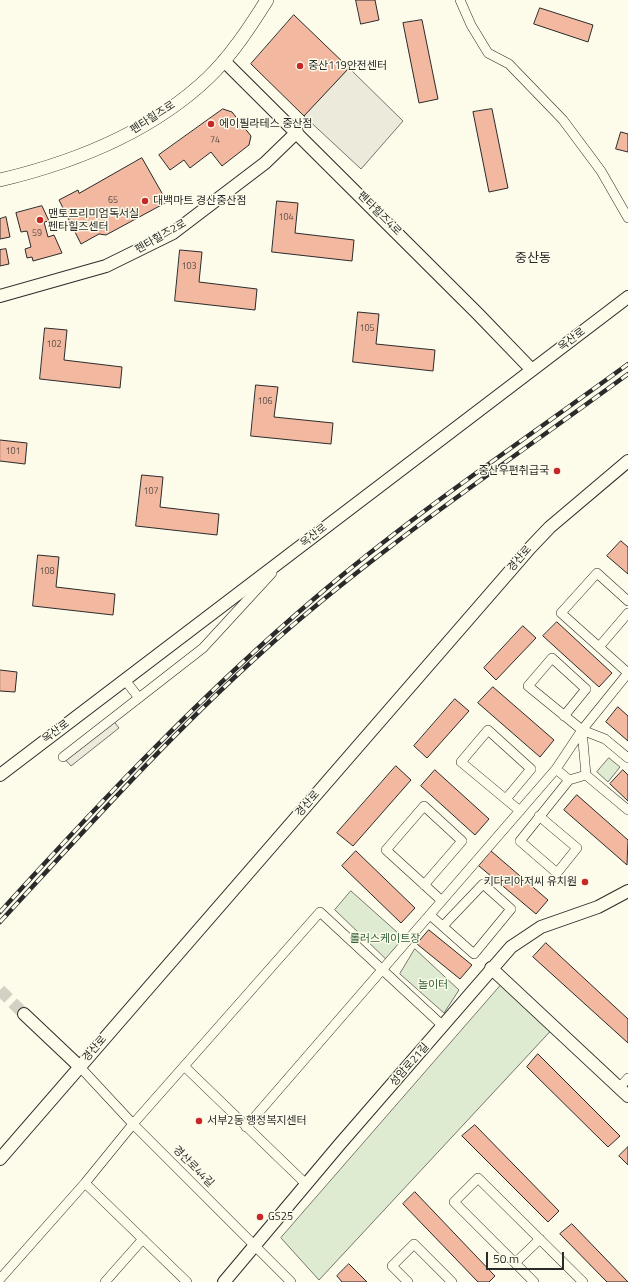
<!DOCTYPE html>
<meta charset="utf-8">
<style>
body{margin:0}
#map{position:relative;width:628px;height:1282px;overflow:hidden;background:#fdfbea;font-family:"Titillium Web",sans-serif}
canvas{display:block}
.scale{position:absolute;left:486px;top:1252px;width:78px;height:18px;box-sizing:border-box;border:2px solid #2b2b2b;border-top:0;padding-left:5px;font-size:12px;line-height:14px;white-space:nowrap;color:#2b2b2b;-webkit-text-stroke:3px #fdfbea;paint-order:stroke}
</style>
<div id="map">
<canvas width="628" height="1282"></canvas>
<div class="scale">50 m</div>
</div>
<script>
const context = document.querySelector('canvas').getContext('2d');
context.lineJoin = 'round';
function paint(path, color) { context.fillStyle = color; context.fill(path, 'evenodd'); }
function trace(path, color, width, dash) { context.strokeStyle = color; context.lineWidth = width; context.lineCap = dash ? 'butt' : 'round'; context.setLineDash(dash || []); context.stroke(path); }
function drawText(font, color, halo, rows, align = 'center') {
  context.font = font + ' "Titillium Web","Noto Sans KR",sans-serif'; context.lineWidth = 3; context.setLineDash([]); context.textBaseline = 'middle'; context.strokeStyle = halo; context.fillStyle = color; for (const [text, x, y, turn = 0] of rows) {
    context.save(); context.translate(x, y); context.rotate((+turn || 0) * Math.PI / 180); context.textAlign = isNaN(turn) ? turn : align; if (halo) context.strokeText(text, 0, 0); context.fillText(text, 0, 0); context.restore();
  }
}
const green = new Path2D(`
 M609,758l11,9 -12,15 -11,-10z
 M351,891l56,50 -16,23 -56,-54z
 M415,949l44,41 -15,23 -44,-39z
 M508,977l50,46 -239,257 -38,-42z`);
paint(green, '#deebd1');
trace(green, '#74746e', 1);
const parking = new Path2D(`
 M349,68l54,53 -42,48 -57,-53z
 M112,719l7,9 -48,38 -8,-9z`);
paint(parking, '#eceadb');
trace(parking, '#74746e', 1);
const building = new Path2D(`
 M356,0h19l4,20 -18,4z
 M540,8l53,17 -5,17 -54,-18z
 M294,15l55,53 -45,48 -53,-52z
 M422,20l16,79 -19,4 -16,-80z
 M223,109l9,3 19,24 -2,9 -27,21 -11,-14 -21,16 -6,-8 -14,10 -11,-15z
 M492,109l16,79 -19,4 -16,-80z
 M621,132l7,2v18l-12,-3z
 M142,158l25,44 -61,33 -7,-1 -18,10 -22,-44 19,-10 1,3z
 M277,201l21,2 -3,30 59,7 -2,21 -80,-9z
 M42,206l7,15 -5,1 4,15 6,-2 8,18 -29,8 -1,-4 -5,1 -2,-9 6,-2 -4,-16 -6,1 -5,-19z
 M6,217l4,20 -10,2v-20z
 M6,249l3,15 -9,2v-16z
 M180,250l22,2 -3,30 58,7 -2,21 -80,-9z
 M358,312l21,2 -3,30 59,6 -2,21 -80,-9z
 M45,328l22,2 -3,30 58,7 -2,21 -80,-9z
 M256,385l22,2 -4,30 59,6 -2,21 -80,-8z
 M0,440l27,3 -2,21 -25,-3z
 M142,475l21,2 -3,30 59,7 -2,21 -81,-9z
 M621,541l7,6v27l-21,-18z
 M38,555l21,2 -3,30 59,7 -2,21 -80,-9z
 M557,622l55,51 -13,14 -56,-51z
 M523,626l13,12 -40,42 -12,-12z
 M0,670l17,2 -2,20 -15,-1z
 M493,687l61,53 -14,17 -62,-54z
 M455,699l14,12 -42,47 -13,-12z
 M618,707l10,9v25l-22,-19z
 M396,766l15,14 -58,66 -16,-13z
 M435,770l54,49 -14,16 -54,-49z
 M623,770l5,5v26l-18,-17z
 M577,795l51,45 -1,25 -63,-55z
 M356,851l59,57 -14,15 -59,-57z
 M491,851l57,49 -12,14 -57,-48z
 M429,930l43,35 -12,14 -43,-35z
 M546,943l82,76v24l-95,-86z
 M538,1054l82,82 -12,11 -81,-80z
 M475,1125l84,86 -11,11 -86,-86z
 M628,1147v18l-9,-9z
 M415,1192l80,84 -6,6h-11l-75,-78z
 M572,1224l56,58h-21l-47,-48z
 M349,1264l18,18h-25l-5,-6z`);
paint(building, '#f2b8a0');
trace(building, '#2b2b2b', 1);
trace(new Path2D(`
 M0,990l24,24`), '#d3d1c4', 12, [12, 6]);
const minor = new Path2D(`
 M460,0l11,25 17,28 21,11 54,56 38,51 27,47
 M599,647l29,-34
 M125,680l14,18
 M564,716l22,-27 -34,-31 -24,28 54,44 4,45 42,35
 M582,730l23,9 23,19
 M63,757l140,-109 69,-75
 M586,775l-17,5 -13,-11 26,-39 46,-57 -67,-60 36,-40 31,28
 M506,799l25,-30 -43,-39 -27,32 59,49
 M539,816l38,32 -20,25 -37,-32 49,-61
 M424,885l38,-44 -38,-35 -38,44 56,51
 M430,915l44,39 37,-45 -28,-25 -40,42
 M184,1066l123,119
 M80,1067l53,57 158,158
 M619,1088l9,-10
 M246,1127l310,-358
 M85,1183l102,99
 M515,1263l25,-24
 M0,1279l85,-96 48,-59 187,-212 123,114
 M105,1282l38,-43
 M408,1282l-16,-16 22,-22 38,38
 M534,1282l-80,-80 24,-24 105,104`);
const tertiary = new Path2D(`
 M224,61l254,253 54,56
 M0,296l106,-30 67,-33 92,-70 32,-31
 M0,775l628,-478
 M491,968l137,128
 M24,1014l56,53
 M0,1159l530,-611 20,-21 78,-66
 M224,1282l116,-138 171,-197 30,-20 57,-20 30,-16`);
const secondary = new Path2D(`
 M0,180c76,-18 151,-48 208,-102 23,-22 42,-51 59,-78`);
trace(minor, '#2b2b2b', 10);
trace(tertiary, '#2b2b2b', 14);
trace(secondary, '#2b2b2b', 14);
trace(minor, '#fdfbea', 9);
trace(tertiary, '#fdfbea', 12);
trace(secondary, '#fdfbea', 13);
const rail = new Path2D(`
 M0,912c100,-110 202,-218 315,-314 99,-85 208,-157 313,-234
 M0,922c84,-91 168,-185 260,-268 115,-104 244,-189 368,-280`);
trace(rail, '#2b2b2b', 4.5);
trace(rail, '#fdfbea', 3, [9]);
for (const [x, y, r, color] of [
 [300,66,4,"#c62828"],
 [211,124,4,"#c62828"],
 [145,201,4,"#c62828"],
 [40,220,4,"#c62828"],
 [557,471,4,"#c62828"],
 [585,882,4,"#c62828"],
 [199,1121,4,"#c62828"],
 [260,1217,4,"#c62828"]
]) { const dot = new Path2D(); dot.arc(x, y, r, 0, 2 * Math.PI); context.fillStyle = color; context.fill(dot); trace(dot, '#fdfbea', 1.5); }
drawText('9px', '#5d4e48', null, [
 ["74",215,141],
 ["65",113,201],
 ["104",286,218],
 ["59",37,234],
 ["103",189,267],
 ["105",367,329],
 ["102",54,345],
 ["106",265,402],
 ["101",13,452],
 ["107",151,492],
 ["108",47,572]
]);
drawText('11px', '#2b2b2b', '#fdfbea', [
 ["중산119안전센터",308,66],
 ["에이필라테스 중산점",219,124],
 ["대백마트 경산중산점",153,201],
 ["맨토프리미엄독서실",48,214],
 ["펜타힐즈센터",48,227],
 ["중산우편취급국",549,471,"right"],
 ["키다리아저씨 유치원",577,882,"right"],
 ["서부2동 행정복지센터",207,1121],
 ["GS25",268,1217]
], 'left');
drawText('11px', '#2b2b2b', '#fdfbea', [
 ["펜타힐즈로",153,118,-33],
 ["펜타힐즈4로",379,214,45],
 ["펜타힐즈2로",161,237,-30],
 ["옥산로",572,340,-37],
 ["옥산로",314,536,-38],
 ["경산로",520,559,-49],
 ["옥산로",56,732,-37],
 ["경산로",308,804,-49],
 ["경산로",95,1049,-49],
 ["성암로21길",410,1065,-49],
 ["경산로44길",193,1167,45]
]);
drawText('11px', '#34623c', '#fdfbea', [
 ["롤러스케이트장",385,939],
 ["놀이터",433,985]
]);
drawText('13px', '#2b2b2b', '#fdfbea', [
 ["중산동",533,259]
]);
</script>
